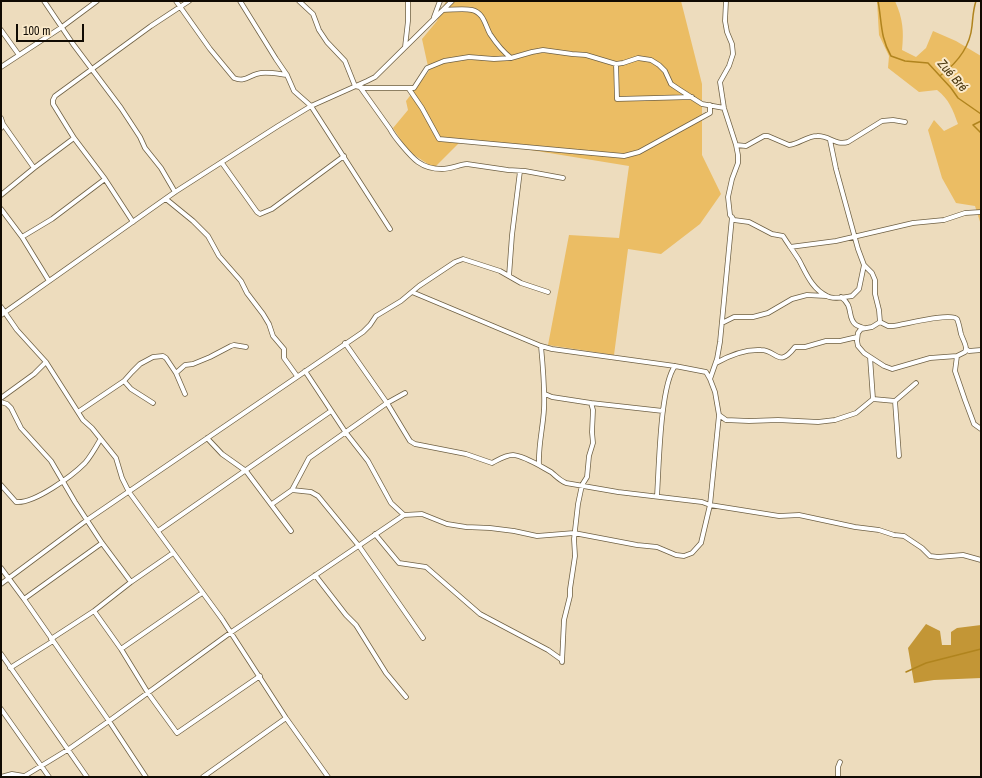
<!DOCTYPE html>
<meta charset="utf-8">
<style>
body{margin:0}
#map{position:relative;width:982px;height:778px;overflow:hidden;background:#eddcbd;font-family:"Archivo Narrow",sans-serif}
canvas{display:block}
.frame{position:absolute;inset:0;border:2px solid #100a02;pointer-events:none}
.scale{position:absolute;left:16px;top:24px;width:68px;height:18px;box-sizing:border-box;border:2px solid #100a02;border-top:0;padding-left:5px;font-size:12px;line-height:14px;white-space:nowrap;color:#100a02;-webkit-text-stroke:3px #fae9ca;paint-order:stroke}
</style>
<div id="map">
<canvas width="982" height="778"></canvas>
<div class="frame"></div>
<div class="scale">100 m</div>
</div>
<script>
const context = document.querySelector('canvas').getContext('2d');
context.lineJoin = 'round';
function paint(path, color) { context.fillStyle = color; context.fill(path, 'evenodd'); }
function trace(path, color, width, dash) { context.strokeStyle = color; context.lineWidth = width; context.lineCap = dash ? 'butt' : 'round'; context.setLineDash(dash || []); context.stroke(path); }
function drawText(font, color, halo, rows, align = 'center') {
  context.font = font + ' "Archivo Narrow",sans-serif'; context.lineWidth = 4; context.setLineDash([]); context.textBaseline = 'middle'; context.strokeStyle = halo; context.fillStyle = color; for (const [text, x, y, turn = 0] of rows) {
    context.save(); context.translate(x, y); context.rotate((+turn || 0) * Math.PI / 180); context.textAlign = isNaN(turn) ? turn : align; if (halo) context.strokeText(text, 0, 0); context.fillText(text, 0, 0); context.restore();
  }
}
paint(new Path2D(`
 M446,1h235l21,83v71l19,39 -21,30 -39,30 -33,-5 -14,106 -66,-10 21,-110 50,3 10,-72 -166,-27 -29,29 -26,-17 -15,-23 15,-18 -2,-9 23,-30 -7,-32 15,-18z
 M877,1h18c8,18 9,30 7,49l14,7 10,-9 7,-17 23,10 25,15v169l-6,-19 -19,-3 -14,-25 -14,-48 6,-10 10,11 14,-7c-5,-14 -9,-25 -21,-34l-18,2 -31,-24 1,-12 -10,-21z`), '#ebbd64');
paint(new Path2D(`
 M926,624l14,7 2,14h9v-13l6,-4 24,-3v53l-47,2 -20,3 -6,-35z`), '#c39636');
trace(new Path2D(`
 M878,1c4,21 2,36 13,55l14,5 23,2 23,25 7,10 23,16
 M941,75c16,-12 29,-28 31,-49 1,-9 1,-16 4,-25
 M981,121l-8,4 8,8
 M906,672l20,-9 55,-14`), '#b0841e', 1.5);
const minor = new Path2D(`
 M44,1l29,43 48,64 19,29 5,11 16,20 14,24
 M176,1l34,48 24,29c12,5 16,-4 27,-5 9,-1 18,1 26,2
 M240,1l36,58 11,16 7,16 17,15 79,123
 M299,1l14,13 6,16 8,12 18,19 10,25 9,2h50l13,-20 17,-7 25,-4 25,2 17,-1 21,-6 11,-2 29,4 14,1 30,9 7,-1 15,-5 13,2 8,5 6,6 6,13 9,6 22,14 22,4
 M726,1l-1,20 2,11 5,12 1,10 -4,12 -9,16 4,26 12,37 2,10v8l-6,16 -4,18 2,18 4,5 15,2 23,12 11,2c5,8 11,16 16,24 7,13 13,29 28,36 6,4 18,1 25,0l7,-7 5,-24
 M443,10c9,0 20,-2 29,0 12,3 13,15 18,24 6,9 12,17 21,24
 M434,17l6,-16
 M1,30l18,25
 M405,47l3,-26v-20
 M616,64l1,35 75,-2
 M1,67l61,-40 35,-26
 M360,87l30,42c4,8 21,28 28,33 7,5 17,7 24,7 9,0 16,-4 25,-5l41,6 17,1 38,7
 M409,89l13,19 17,31 185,17 15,-4 71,-39v-8
 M1,118l2,6 -2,4
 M3,124l31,44
 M830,140l6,29 22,80 6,16 8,8 3,7v14l4,16 1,12
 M736,145l10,1 18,-10h4l21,9c10,-1 18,-9 28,-9 12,-1 18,10 31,6l34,-21 11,-1 12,2
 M222,163l35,49 3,2 12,-5 72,-53
 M1,195l33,-27 40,-30
 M166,199l27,22 15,15 11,20 22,25 6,12 16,21 6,10 4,12 11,13v9l13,18
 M1,209l21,28 27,44
 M133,222l-28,-43 -31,-41 -21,-34v-4l2,-4 96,-70 38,-25
 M22,237l30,-18 53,-40
 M790,247l46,-6 77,-18 31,-3 21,-7 16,-1
 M509,276l3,-41 8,-64
 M841,297c13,9 6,20 14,27 2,2 6,3 9,4
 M1,307l16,23 29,32 37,58 9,8 24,30 6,20 7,14 93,127 64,99 42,59
 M1,315l174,-123 103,-66 33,-20 56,-25 8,-4 77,-76
 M880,322l-8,5 -11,2 -3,4 -1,8 1,5 6,7 20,13 8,3 38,-11 27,-2 8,-4 1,-3
 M880,322l8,4h5c10,-1 58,-14 64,-7 2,4 3,11 4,15 2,6 5,10 5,15
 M722,323l12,-6h19l15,-4 24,-14 15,-4 19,1
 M345,343l42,60 23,38 5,3 51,10 26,9c6,-3 13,-8 21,-8 12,1 27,11 38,17 5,4 8,8 15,11l52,9 84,10 8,3 69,11 20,-1 56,12 24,3 15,5 10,1 18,12 8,8 8,1 25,-2 18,5
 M966,349l3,2 12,-1
 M957,356l-2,15 10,29 9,24 7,5
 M870,357l3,42
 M716,363c14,-8 28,-14 45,-13 16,0 17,19 34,-3h10l21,-6h14l17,-4
 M305,371l41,62 22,28 23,42 13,12
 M176,373l9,-8 8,-1 17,-7 21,-11 3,-1 12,2
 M710,379l7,-20 3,-17 12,-125
 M124,381l8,-9 8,-8 13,-7 10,-1 3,2 10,15 9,21
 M545,394l7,3 39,6 2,7 -1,22 1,11 -4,13 -2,21 -5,8 -4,19 -4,35 1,17 -5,33v7l-6,24 -2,42
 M1,398l33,-24 12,-12
 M895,401l4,55
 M1,402l6,2 4,4 10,20 30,33 24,41 27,41 29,39
 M591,403l72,8
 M78,412l46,-31 7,8 22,14
 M719,415l7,5 23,1 29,-1 40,2 17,-2 21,-7 17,-14 22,2 21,-18
 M207,438l15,16 24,17 45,60
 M539,465c-1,-19 4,-37 5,-56 1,-21 -1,-42 -3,-63
 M1,485l15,17c18,2 56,-26 69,-39 6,-7 11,-16 15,-23
 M292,490l17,-32 78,-55 18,-10
 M657,496c2,-29 3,-110 18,-130
 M272,504l20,-14 19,2 7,4 41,50 64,92
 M158,531l173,-120
 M375,534l24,29 27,4 54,47 68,36 14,10
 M1,568l23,31 85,122 37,56
 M315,575l31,40 10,10 30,48 20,24
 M1,584l86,-64 276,-188 7,-7 6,-9 25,-15 18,-15 36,-24 8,-3 37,12 21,12 27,9
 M24,599l78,-56
 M94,611l27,38 27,44 29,40 83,-57
 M51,639l43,-28 37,-29 42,-29
 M121,649l81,-56
 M1,654l86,123
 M10,668l43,-27
 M1,709l48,68
 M1,777l11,-3 12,2
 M23,777l46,-28 40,-28 121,-88 174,-118 18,-1 25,10 19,3 24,1 24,3 23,5 37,-3 63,12 20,2 19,8 8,1 8,-3 9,-10 9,-38 9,-90 -4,-23 -5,-13 -4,-7 -31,-6 -123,-17 -11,-3 -129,-54
 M203,777l83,-59
 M838,777v-10l2,-5`);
trace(minor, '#6f6145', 5.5);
trace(minor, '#fff', 4);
drawText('italic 13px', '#4a370f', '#fae9ca', [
 ["Zué Bré",952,76,49]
]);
</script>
